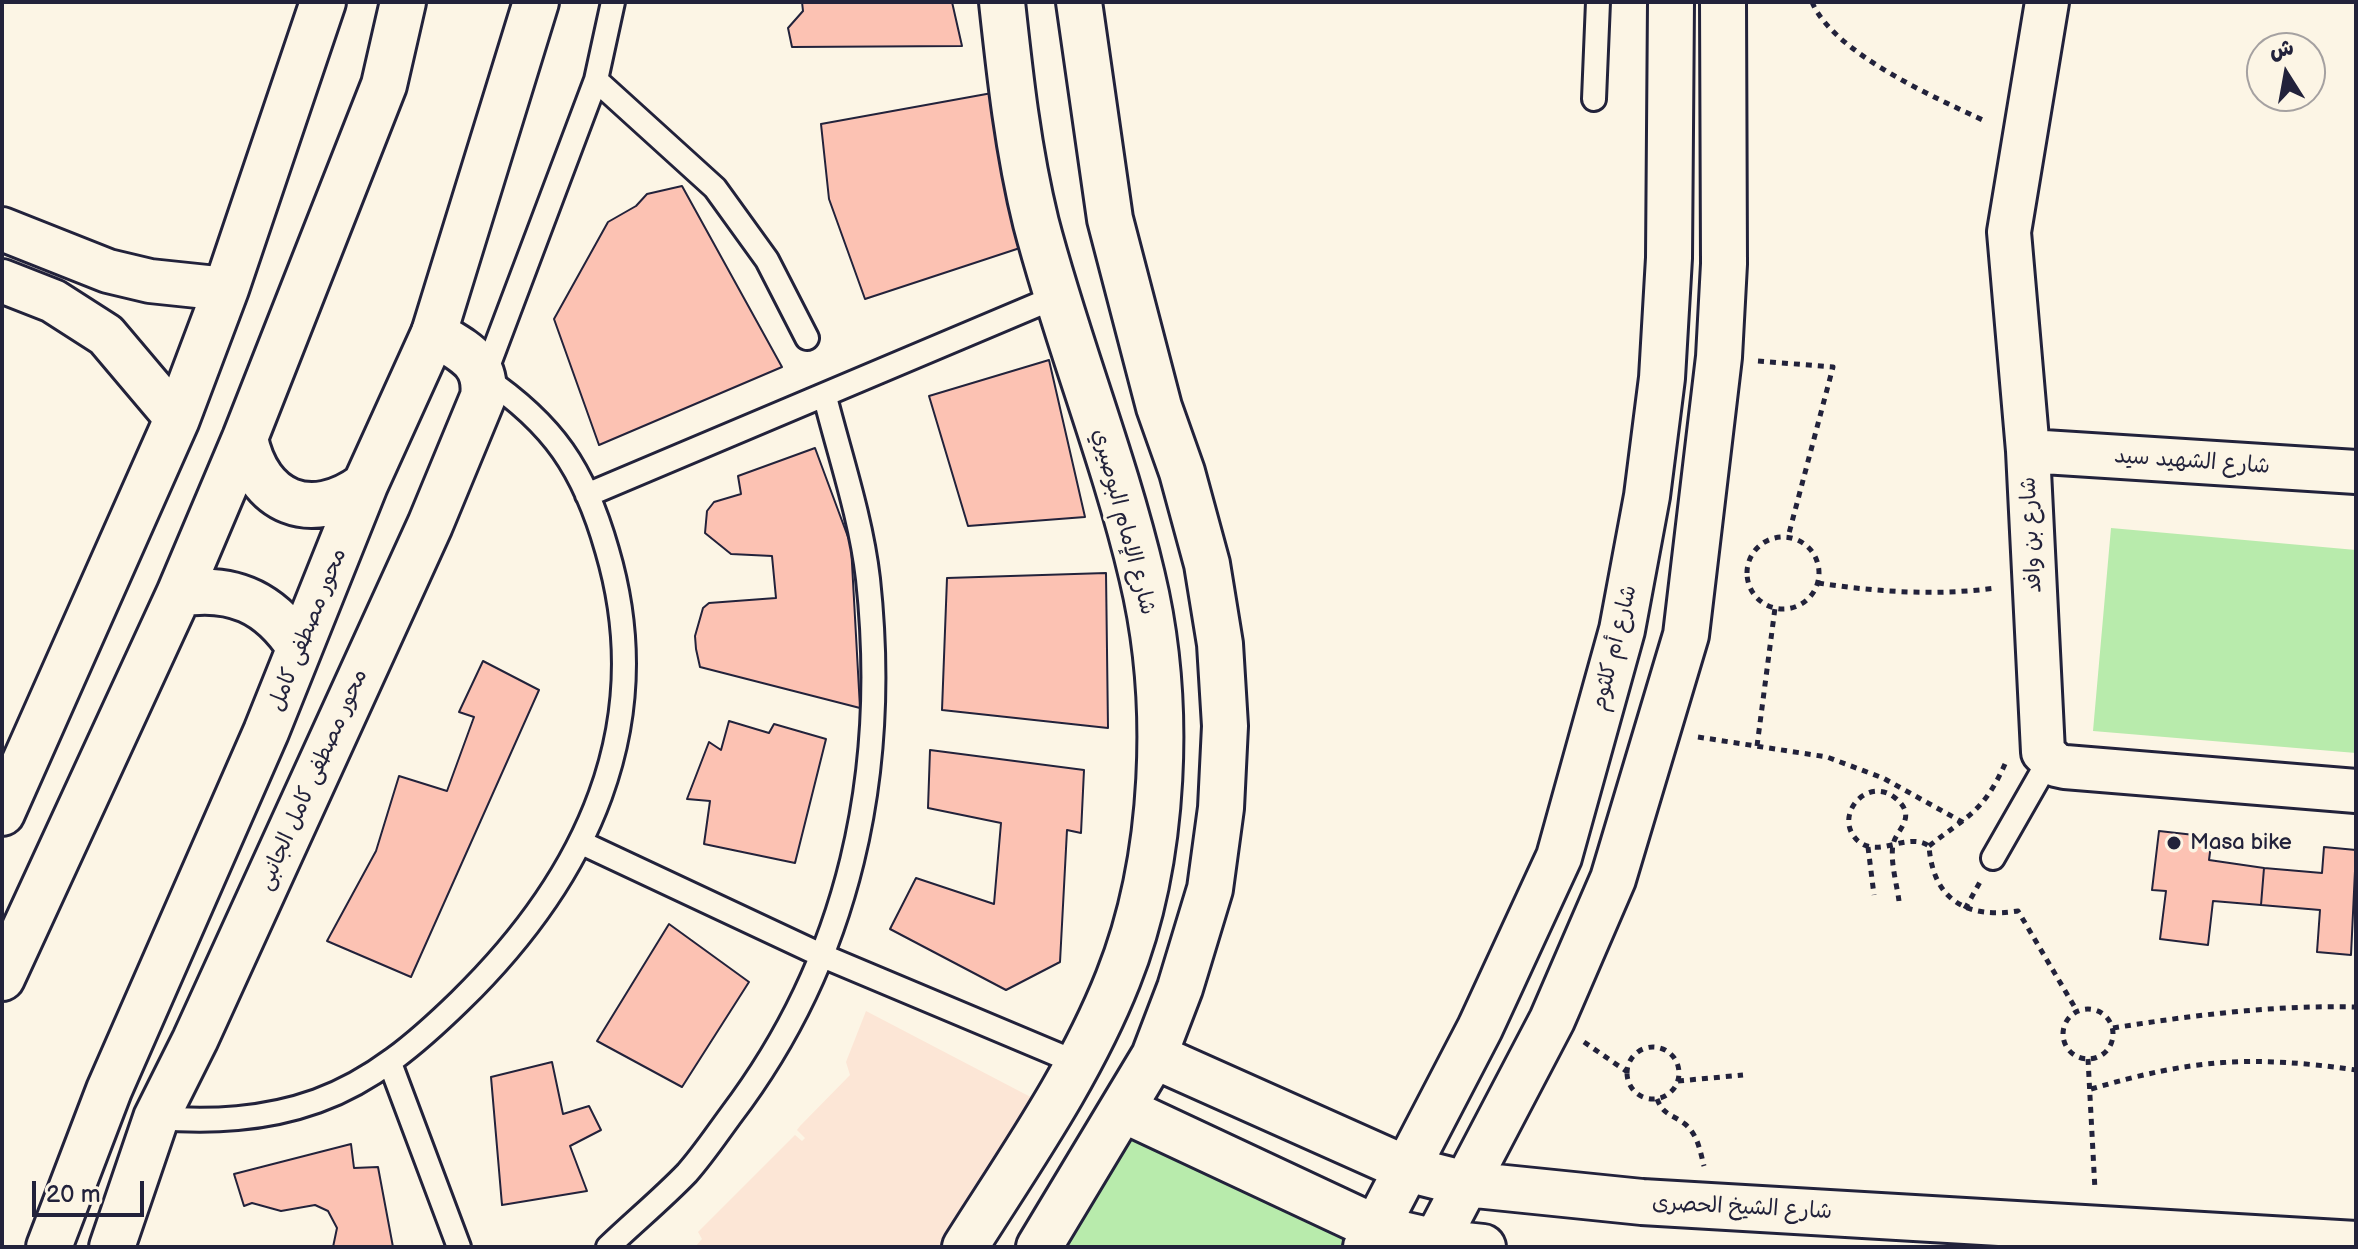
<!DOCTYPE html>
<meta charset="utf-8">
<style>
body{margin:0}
#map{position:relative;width:2358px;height:1249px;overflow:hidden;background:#fcf5e5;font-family:"Balsamiq Sans","Playpen Sans Arabic",sans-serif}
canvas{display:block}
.frame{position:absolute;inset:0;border:4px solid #22223b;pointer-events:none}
.north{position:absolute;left:2246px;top:32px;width:80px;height:80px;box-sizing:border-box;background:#fcf5e5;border:2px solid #a5a1a1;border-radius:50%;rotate:349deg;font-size:22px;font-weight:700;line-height:32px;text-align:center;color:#22223b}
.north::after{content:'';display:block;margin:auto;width:28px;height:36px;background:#22223b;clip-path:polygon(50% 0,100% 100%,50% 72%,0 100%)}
.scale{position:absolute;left:32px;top:1181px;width:112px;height:36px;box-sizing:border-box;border:4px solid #22223b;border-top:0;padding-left:10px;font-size:24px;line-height:28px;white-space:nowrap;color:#22223b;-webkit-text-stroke:6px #fcf5e5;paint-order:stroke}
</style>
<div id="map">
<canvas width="2358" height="1249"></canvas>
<div class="frame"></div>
<div class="north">ش</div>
<div class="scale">20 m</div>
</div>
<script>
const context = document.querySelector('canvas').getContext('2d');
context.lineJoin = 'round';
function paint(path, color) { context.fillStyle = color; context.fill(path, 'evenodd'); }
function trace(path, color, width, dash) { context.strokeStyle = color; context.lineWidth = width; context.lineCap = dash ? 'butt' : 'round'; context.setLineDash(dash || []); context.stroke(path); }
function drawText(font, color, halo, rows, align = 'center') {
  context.font = font + ' "Balsamiq Sans","Playpen Sans Arabic",sans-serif'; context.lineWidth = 7; context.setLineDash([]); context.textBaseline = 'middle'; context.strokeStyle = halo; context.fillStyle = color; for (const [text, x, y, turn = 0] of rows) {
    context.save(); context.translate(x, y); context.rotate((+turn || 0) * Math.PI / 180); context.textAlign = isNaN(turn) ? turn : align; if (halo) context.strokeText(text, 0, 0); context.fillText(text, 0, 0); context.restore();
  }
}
paint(new Path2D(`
 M866,1011l178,93 -89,143h-260l7,-8 -4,-7 97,-97 7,6 3,-3 -8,-8 3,-4 50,-51 -4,-13z`), '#fce6d6');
paint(new Path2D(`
 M2111,528l245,22v203l-263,-22z
 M1124,1110l242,137h-327z`), '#b8ebac');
const building = new Path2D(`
 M802,2h150l10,44 -170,1 -4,-19 15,-17z
 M992,93l37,152 -164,54 -36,-100 -8,-75z
 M682,186l100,181 -183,78 -45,-126 54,-97 28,-16 11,-12z
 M1049,360l36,157 -117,9 -39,-130z
 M815,448l36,97 9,163 -160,-41 -4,-18 -1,-13 8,-28 6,-5 67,-5 -4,-42 -41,-2 -26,-21 2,-22 7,-9 27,-8 -3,-18z
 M1106,573l2,155 -166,-18 5,-132z
 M483,661l56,29 -128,287 -84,-36 49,-90 23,-75 48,15 27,-74 -15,-5z
 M729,721l40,12 5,-9 52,15 -31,124 -91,-19 6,-43 -23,-2 22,-57 12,8z
 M930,750l154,20 -3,63 -14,-3 -7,132 -54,28 -116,-61 26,-51 78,26 7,-81 -73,-15z
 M2159,831l53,6 -3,23 55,8 -3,37 -48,-4 -5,44 -48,-6 6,-48 -14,-1z
 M2324,847l32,3 -5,105 -34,-3 3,-42 -59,-5 3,-37 58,5z
 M669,924l80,58 -67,105 -85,-46z
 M552,1062l11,52 26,-8 12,24 -31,16 17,45 -85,14 -11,-128z
 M351,1144l3,24 24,-1 15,80h-60l4,-19 -9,-17 -13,-6 -34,6 -29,-8 -8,3 -10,-32z`);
paint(building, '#fcc2b3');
trace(building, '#22223b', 2);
const service = new Path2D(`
 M596,80l119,108 52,72 40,78
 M1594,99l4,-97
 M587,495l471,-199
 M582,843l241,113 257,108
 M1993,858l56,-98
 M390,1063l69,184
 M156,1118c55,4 108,2 161,-17 56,-20 101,-59 143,-100 126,-123 199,-275 147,-451 -23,-81 -54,-126 -123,-173l112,-297 17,-78
 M608,1247c26,-25 54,-48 79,-74 16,-18 30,-39 44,-58 119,-157 158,-342 137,-536 -7,-61 -28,-123 -43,-182`);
const minor = new Path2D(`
 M2047,2l-38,230 19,219 15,301 13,13 9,2 291,24
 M2,229l106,42 42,10 76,8
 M2,281l51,20 53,34 71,84
 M2028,451l328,21`);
const tertiary = new Path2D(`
 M2,813l175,-394 49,-130 97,-287
 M1154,1056l253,113 59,15 176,18 714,42
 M1124,1110l252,118 60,14 47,5
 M112,1247l44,-129 39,-78 235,-515 53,-128c5,-37 -21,-46 -49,-64
 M965,1247c55,-87 115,-172 153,-268 48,-120 54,-278 24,-403 -28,-119 -75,-234 -106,-353 -18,-73 -26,-147 -34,-221
 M1039,1247l115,-191 26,-68 30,-99 11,-81 4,-82 -5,-82 -13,-80 -25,-92 -23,-65 -49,-188 -31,-217
 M1366,1247l114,-219 79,-171 63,-227 25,-134 15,-118 7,-120 2,-256
 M1433,1247l119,-227 61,-141 73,-244 33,-278 5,-93 -1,-262`);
const primary = new Path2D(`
 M245,438c13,65 66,87 120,47
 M179,594c53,-9 91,8 120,53
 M2,978l177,-384 66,-156 139,-353 19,-83
 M49,1247l60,-157 157,-358 99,-247 69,-152 102,-331`);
trace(service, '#22223b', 28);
trace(minor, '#22223b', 48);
trace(tertiary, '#22223b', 50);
trace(primary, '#22223b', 50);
trace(new Path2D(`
 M1812,2c22,52 126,97 175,120
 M1758,361l75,6 -45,170
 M1747 573a36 36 0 1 1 72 0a36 36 0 1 1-72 0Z
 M1818,583c59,9 119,13 178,5
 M1698,737l129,20 56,21 81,45
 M1757,746l18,-138
 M1929,846c38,-30 54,-33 76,-82
 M1868,847l6,48
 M1899,901c-2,-16 -9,-40 -6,-56 2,-15 27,-28 1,-48 -28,-21 -62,20 -36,44 21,18 49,-10 71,5 4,55 39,73 89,65l59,100
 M1965,909l15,-27
 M2063 1034a25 25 0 1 1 50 0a25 25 0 1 1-50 0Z
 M2113,1028c81,-13 161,-23 243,-21
 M1584,1042l42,29
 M1627 1073a26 26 0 1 1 52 0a26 26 0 1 1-52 0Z
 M2088,1059l7,131
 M1678,1081l65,-6
 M2091,1089c102,-30 160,-34 265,-19
 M1657,1099c7,17 15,15 28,25 13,11 15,27 19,42`), '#22223b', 5, [6, 6]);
trace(service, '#fcf5e5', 22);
trace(minor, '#fcf5e5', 42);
trace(tertiary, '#fcf5e5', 44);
trace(primary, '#fcf5e5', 44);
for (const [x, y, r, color] of [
 [2174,843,8,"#22223b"]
]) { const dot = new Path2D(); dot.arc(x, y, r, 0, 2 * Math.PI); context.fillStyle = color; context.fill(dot); trace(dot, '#fcf5e5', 3); }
drawText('22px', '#22223b', '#fcf5e5', [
 ["شارع الشهيد سيد",2192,462,4],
 ["شارع الإمام البوصيري",1123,522,75],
 ["شارع بن وافد",2032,535,-93],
 ["محور مصطفى كامل",308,630,-68],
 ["شارع أم كلثوم",1615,648,-76],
 ["محور مصطفى كامل الجانبى",313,780,-66],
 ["شارع الشيخ الحصرى",1742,1208,3]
]);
drawText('22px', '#22223b', '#fcf5e5', [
 ["Masa bike",2190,843]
], 'left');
</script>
